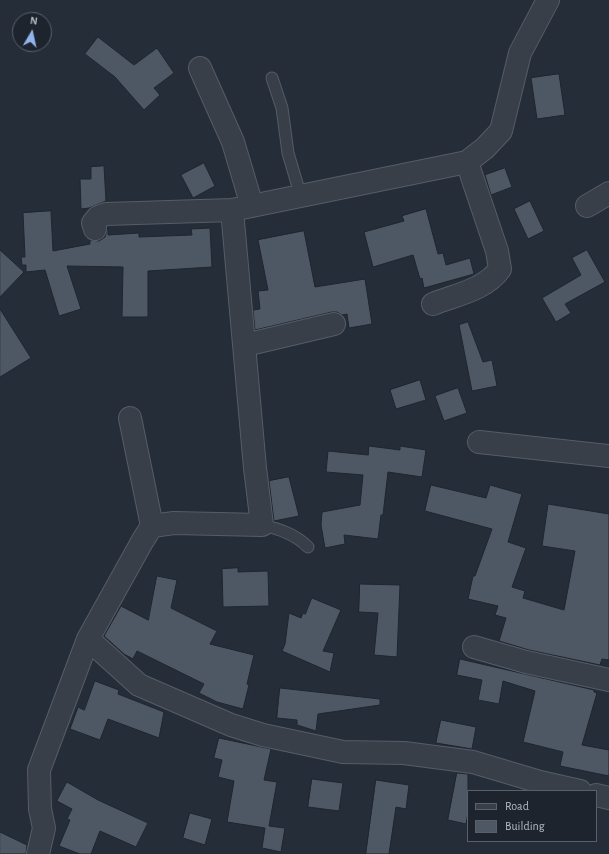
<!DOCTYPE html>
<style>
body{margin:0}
#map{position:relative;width:609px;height:854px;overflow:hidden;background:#252d39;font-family:"Alegreya Sans",sans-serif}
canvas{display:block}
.legend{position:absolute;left:467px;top:790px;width:130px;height:52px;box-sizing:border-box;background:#1d242e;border:1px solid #59606a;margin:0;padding:5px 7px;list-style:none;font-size:12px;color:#b4bac5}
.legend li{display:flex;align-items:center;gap:8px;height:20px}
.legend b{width:20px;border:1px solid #59606a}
.north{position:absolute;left:12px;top:12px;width:40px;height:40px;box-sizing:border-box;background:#1d242e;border:1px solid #59606a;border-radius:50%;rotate:9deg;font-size:11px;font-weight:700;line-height:16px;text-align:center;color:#b4bac5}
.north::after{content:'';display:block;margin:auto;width:14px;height:18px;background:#91b4ed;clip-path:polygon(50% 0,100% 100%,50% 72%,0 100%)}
</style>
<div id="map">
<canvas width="609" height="854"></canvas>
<ul class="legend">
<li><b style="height:5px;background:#383f49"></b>Road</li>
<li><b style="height:11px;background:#4e5764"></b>Building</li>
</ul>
<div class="north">N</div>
</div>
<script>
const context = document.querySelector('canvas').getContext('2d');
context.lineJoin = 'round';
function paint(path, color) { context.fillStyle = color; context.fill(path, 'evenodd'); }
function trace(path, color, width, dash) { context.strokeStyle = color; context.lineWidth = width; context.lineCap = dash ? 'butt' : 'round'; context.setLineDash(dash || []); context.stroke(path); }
const building = new Path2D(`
 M98,37l36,28 23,-17 17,25 -20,15 6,7 -16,15 -29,-33 -30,-23z
 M559,74l6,41 -28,4 -6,-41z
 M204,163l11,23 -22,12 -12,-23z
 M104,166l2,35 -17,7 -8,1 -1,-30h11v-12z
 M505,168l7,19 -21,8 -6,-20z
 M530,201l14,30 -16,8 -14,-30z
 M426,209l12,45 5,-1 3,12 24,-7 4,16 -50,14 -2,-10 -2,1 -7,-24 -40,12 -9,-35 40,-11 -2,-5z
 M51,211l2,40 37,-7v-4l9,1 6,-4 3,-10v8l31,-2v4l53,-2 -1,-6 19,-1 2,39 -64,4v46h-26l1,-50 -56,-1 14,43 -22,7 -14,-46 -19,2v-7h-4l-1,-8h4l-2,-44z
 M304,231l11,56 50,-8 7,45 -23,4 -2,-14 -5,1 -5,-3h-5l-77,18 -2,-20 7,-1 -2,-18 10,-1 -10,-50z
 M0,250l24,22 -24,25z
 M587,250l18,32 -40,22 6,9 -15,9 -14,-24 39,-23 -9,-17z
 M0,309l31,49 -31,19z
 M468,322l15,40 9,-2 5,26 -25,5 -13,-66z
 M420,380l6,20 -30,9 -6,-19z
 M458,388l9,25 -23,8 -9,-25z
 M369,446l31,4v-4l26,4 -4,27 -34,-5 -5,43h-2l-3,24 -34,-4 1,9 -20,4 -4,-23 1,-13 38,-7 3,-30 -37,-3 2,-21 40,4z
 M289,477l10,39 -25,5 -5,-40z
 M431,485l55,13 4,-13 32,9 -14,48 18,6 -14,39 13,4 -2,7 41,12 11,-59 -33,-5 6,-42 61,10v146l-7,-1 -2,6 -71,-15 -30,-9 7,-23 -11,-3 3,-9 -30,-7 5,-23h2l17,-47 -67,-18z
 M238,568v4l30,-1 1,35 -46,1 -1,-38z
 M157,576l20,4 -6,28 46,23 -7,13 44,11 -7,29 2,1 -6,24 -26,-7 -18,-9 5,-9 -67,-33 -4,8 -9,-5 -20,-18 17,-30 27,14z
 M360,584l40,1 -3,72 -23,-2 4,-42 -19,-1z
 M312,598l29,12 -18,41 11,2 -4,19 -48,-21 3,-7 4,-31 12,5 2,-5 2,1z
 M460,659l134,31v2l3,1 -15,52 27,5v26l-49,-10 3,-14 -40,-10 12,-51 -32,-10 -4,23 -21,-4 4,-20 -25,-5z
 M95,681l24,9 -1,4 46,18 -5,26 -51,-19 -8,21 -30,-11 8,-22 6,3z
 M280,688l100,11v6l-62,9 -2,17 -19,-6v-5l-20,-2z
 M441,720l35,7 -4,22 -36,-6z
 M219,738l52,11 -7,31 13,2 -8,44 16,2 -4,24 -19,-4 3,-20 -38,-6 7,-41 -16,-4 4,-17 -8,-2z
 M457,773l11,1v39l-2,11 -18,-4z
 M312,779l31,4 -4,28 -31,-4z
 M376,780l33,5 -3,24 -10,-2 -7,47h-23z
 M67,782l31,18 50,23 -12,24 -36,-16 -9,23h-11l-21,-8 11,-26 -3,-1 5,-10 -15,-8z
 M190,813l22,6 -7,26 -22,-7z
 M0,832l27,13 -1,9h-26z`);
paint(building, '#4e5764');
trace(building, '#1f2630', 1);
const lane = new Path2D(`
 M272,78l10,30 6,45 13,44
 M262,525c17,4 33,9 46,22`);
const street = new Path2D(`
 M200,68l33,74 19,64
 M587,206l22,-13
 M95,229l-2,-6 5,-6 8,-3 126,-4
 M433,304c22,-9 52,-14 67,-35l-3,-18 -30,-89
 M245,345l89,-21
 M130,418l22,108
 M479,442l130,14
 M88,639l51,46 92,40 32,10 80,17 61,1 69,9 67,20 40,9
 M474,647l52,15 83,18
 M596,795l13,3
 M38,854l6,-26 -4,-19 -1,-39 49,-131 55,-99 9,-14 22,-3 88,2 -7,-57 -23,-258 235,-48 18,-14 16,-17 19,-78 28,-53`);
trace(lane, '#565d67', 13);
trace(street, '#565d67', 24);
trace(lane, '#383f49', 11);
trace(street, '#383f49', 22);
</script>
